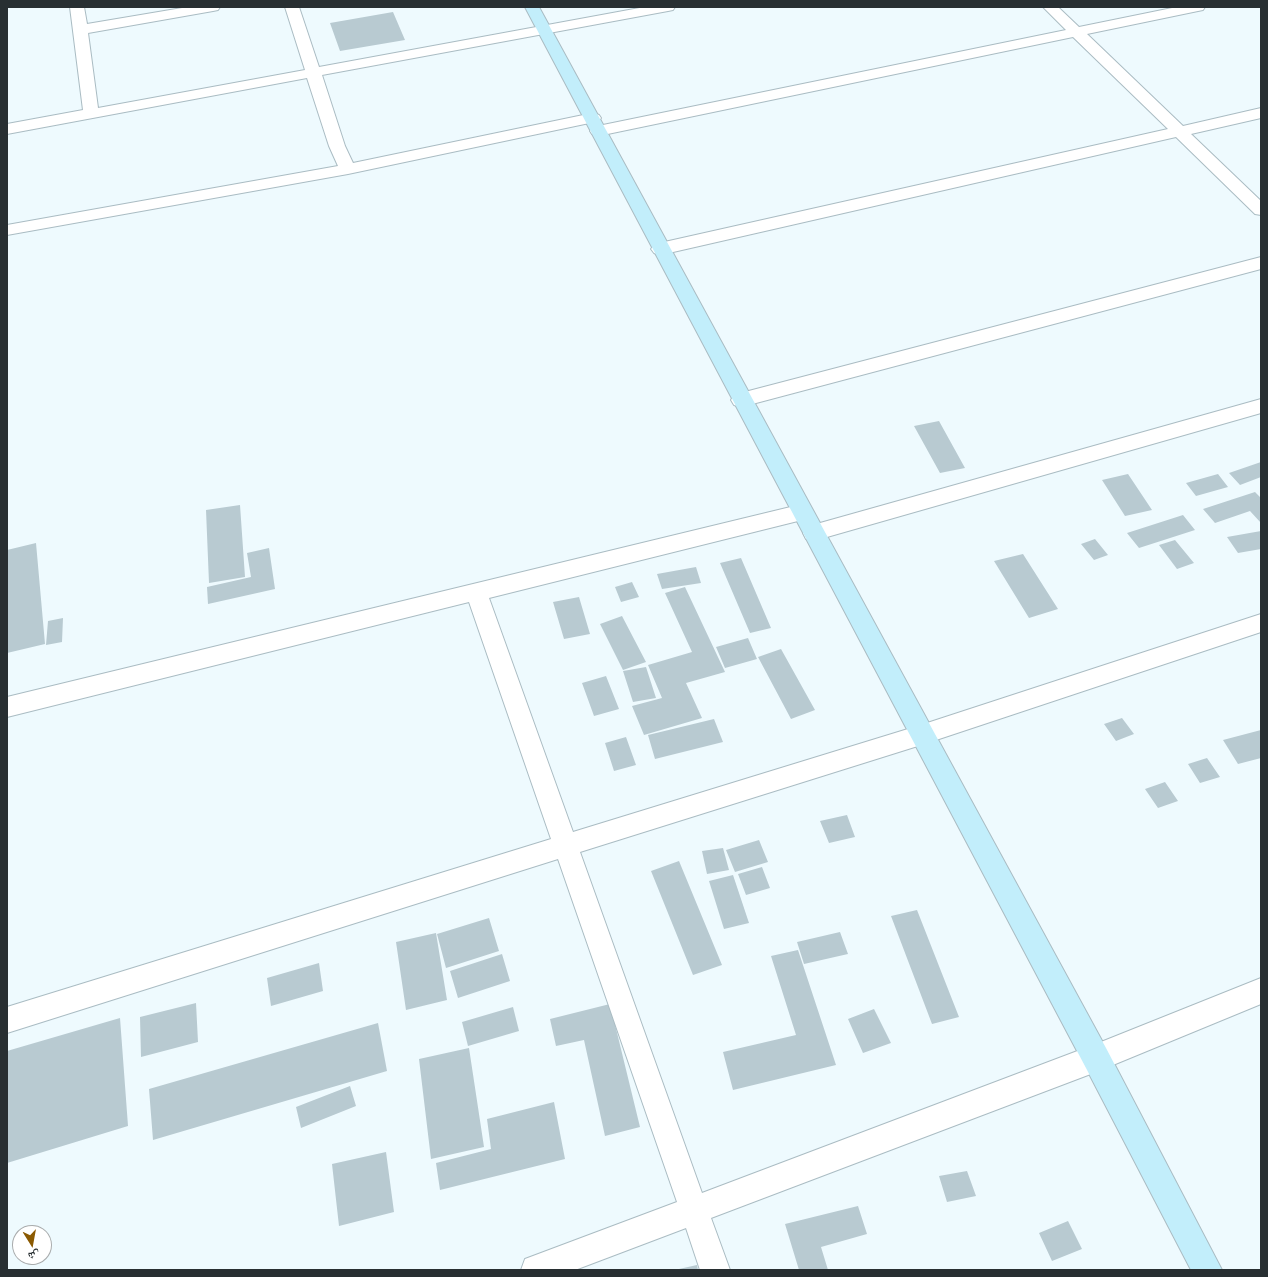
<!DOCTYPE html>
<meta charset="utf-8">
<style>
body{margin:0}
#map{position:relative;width:1268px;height:1277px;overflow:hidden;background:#eefafe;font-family:"Noto Sans","Noto Naskh Arabic",sans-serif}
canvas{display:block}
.frame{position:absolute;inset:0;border:8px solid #282f32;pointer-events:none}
.north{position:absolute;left:12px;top:1225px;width:40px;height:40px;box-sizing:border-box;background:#fff;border:1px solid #a9acad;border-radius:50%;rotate:169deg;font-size:11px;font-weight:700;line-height:16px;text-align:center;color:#282f32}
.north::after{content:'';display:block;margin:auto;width:14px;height:18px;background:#8b5a02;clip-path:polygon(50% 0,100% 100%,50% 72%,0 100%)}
</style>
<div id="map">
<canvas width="1268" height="1277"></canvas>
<div class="frame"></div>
<div class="north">ش</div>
</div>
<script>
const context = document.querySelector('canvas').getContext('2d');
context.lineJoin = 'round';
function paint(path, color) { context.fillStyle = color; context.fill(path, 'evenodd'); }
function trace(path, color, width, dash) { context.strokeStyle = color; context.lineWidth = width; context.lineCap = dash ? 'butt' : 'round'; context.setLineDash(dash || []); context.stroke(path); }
paint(new Path2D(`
 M393,12l12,28 -65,11 -10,-28z
 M939,421l26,47 -25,5 -26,-47z
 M1261,462v15l-21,8 -11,-12z
 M1128,474l24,36 -27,6 -23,-36z
 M1218,474l10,13 -32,9 -10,-13z
 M1255,492l6,6v25l-11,-12 -35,12 -12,-14z
 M240,505l5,72 -36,6 -3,-73z
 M1183,515l12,15 -56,18 -12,-15z
 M1261,531v18l-23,4 -11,-16z
 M1095,539l13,16 -14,5 -13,-16z
 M1175,540l19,23 -17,6 -18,-24z
 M36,543l9,101 -38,9v-103z
 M269,548l6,41 -67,15 -1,-17 44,-10 -4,-24z
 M1023,554l35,55 -29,9 -35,-57z
 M741,558l30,70 -21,5 -30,-70z
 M696,567l5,16 -39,6 -5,-15z
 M632,582l7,15 -18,5 -6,-15z
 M685,587l40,85 -39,11 16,35 -58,17 -12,-29 30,-8 -14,-33 44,-13 -27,-59z
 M579,597l11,37 -26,5 -11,-37z
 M622,616l24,46 -23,8 -23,-46z
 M63,618l-1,24 -16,3 2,-24z
 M748,638l9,21 -32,9 -9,-21z
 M781,649l34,61 -24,9 -33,-62z
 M646,667l10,31 -23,4 -10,-31z
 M606,676l13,33 -25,7 -12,-33z
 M1122,718l12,16 -18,7 -12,-17z
 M714,719l9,23 -68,17 -7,-24z
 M1261,730v28l-23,6 -15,-24z
 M626,737l10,28 -22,6 -9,-28z
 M1207,758l13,19 -20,6 -12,-19z
 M1165,782l13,19 -20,7 -13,-19z
 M847,815l8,22 -26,6 -9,-22z
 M759,840l9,22 -33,10 -9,-22z
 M723,848l6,22 -22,4 -5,-23z
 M679,861l43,104 -29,10 -42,-104z
 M762,867l8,21 -24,7 -8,-21z
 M733,875l16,48 -25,6 -15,-48z
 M917,910l42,107 -27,7 -41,-108z
 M489,918l10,33 -53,17 -9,-34z
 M840,932l8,22 -44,10 -7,-22z
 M436,933l11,67 -41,10 -10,-68z
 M798,950l38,115 -103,25 -10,-38 73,-17 -25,-79z
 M502,954l8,27 -52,17 -8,-27z
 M319,963l4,28 -52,15 -4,-28z
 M196,1003l2,39 -57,15 -1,-40z
 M610,1004l30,123 -35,9 -21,-96 -28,6 -6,-27z
 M513,1007l6,24 -51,15 -6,-24z
 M874,1009l17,34 -28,10 -15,-34z
 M120,1018l8,108 -121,37v-112z
 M378,1023l9,48 -234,69 -4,-51z
 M469,1048l15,99 -53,12 -12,-100z
 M350,1086l6,20 -55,22 -5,-21z
 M554,1102l11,57 -125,31 -4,-27 55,-14 -4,-30z
 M386,1152l8,60 -55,14 -7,-62z
 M967,1171l9,25 -29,6 -8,-26z
 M858,1206l9,28 -46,13 7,23h-29l-14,-46z
 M1068,1221l14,28 -30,12 -13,-28z
 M697,1265l1,5h-19v-1z`), '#b8cad1');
const street = new Path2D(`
 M70,7h14l3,17 101,-17h32l-2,3 -5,1 -125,22 10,75 207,-38 -20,-63h14l20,60 326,-60h30l-2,3 -5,1 -346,64 23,71 8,17 240,-50 6,2 2,3 -2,3 -251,53 -341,61v-10l331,-59 -9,-20 -22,-68 -300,56v-10l76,-14z
 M1043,7h15l21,20 98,-20h28l-2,3 -5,1 -111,23 96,92 78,-18v10l-70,16 70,67v14l-6,-1 -79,-77 -516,118 -6,-2 -3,-4 3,-4 6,-2 508,-114 -95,-92 -475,99 -6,-2 -2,-3 2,-3 6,-2 468,-96z
 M1261,257v12l-520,138 -7,-2 -3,-5 3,-5 7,-2z
 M1261,399v14l-448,128 -7,-2 -3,-6 3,-6 7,-2z
 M803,504l7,2 3,6 -3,6 -321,80 84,234 348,-107 340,-111v18l-340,113 -341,107 122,341 394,-149 165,-66v26l-165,68 -385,146 19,52h-30l-14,-42 -111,42h-54l4,-11 152,-57 -119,-343 -551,174v-26l544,-168 -82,-237 -462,115v-20z`);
const secondary = new Path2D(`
 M525,7h14l567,1041 116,222h-31l-105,-202z`);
trace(street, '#aabcc3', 2);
trace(secondary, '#aabcc3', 2);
paint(street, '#fff');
paint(secondary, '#c2eefb');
</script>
